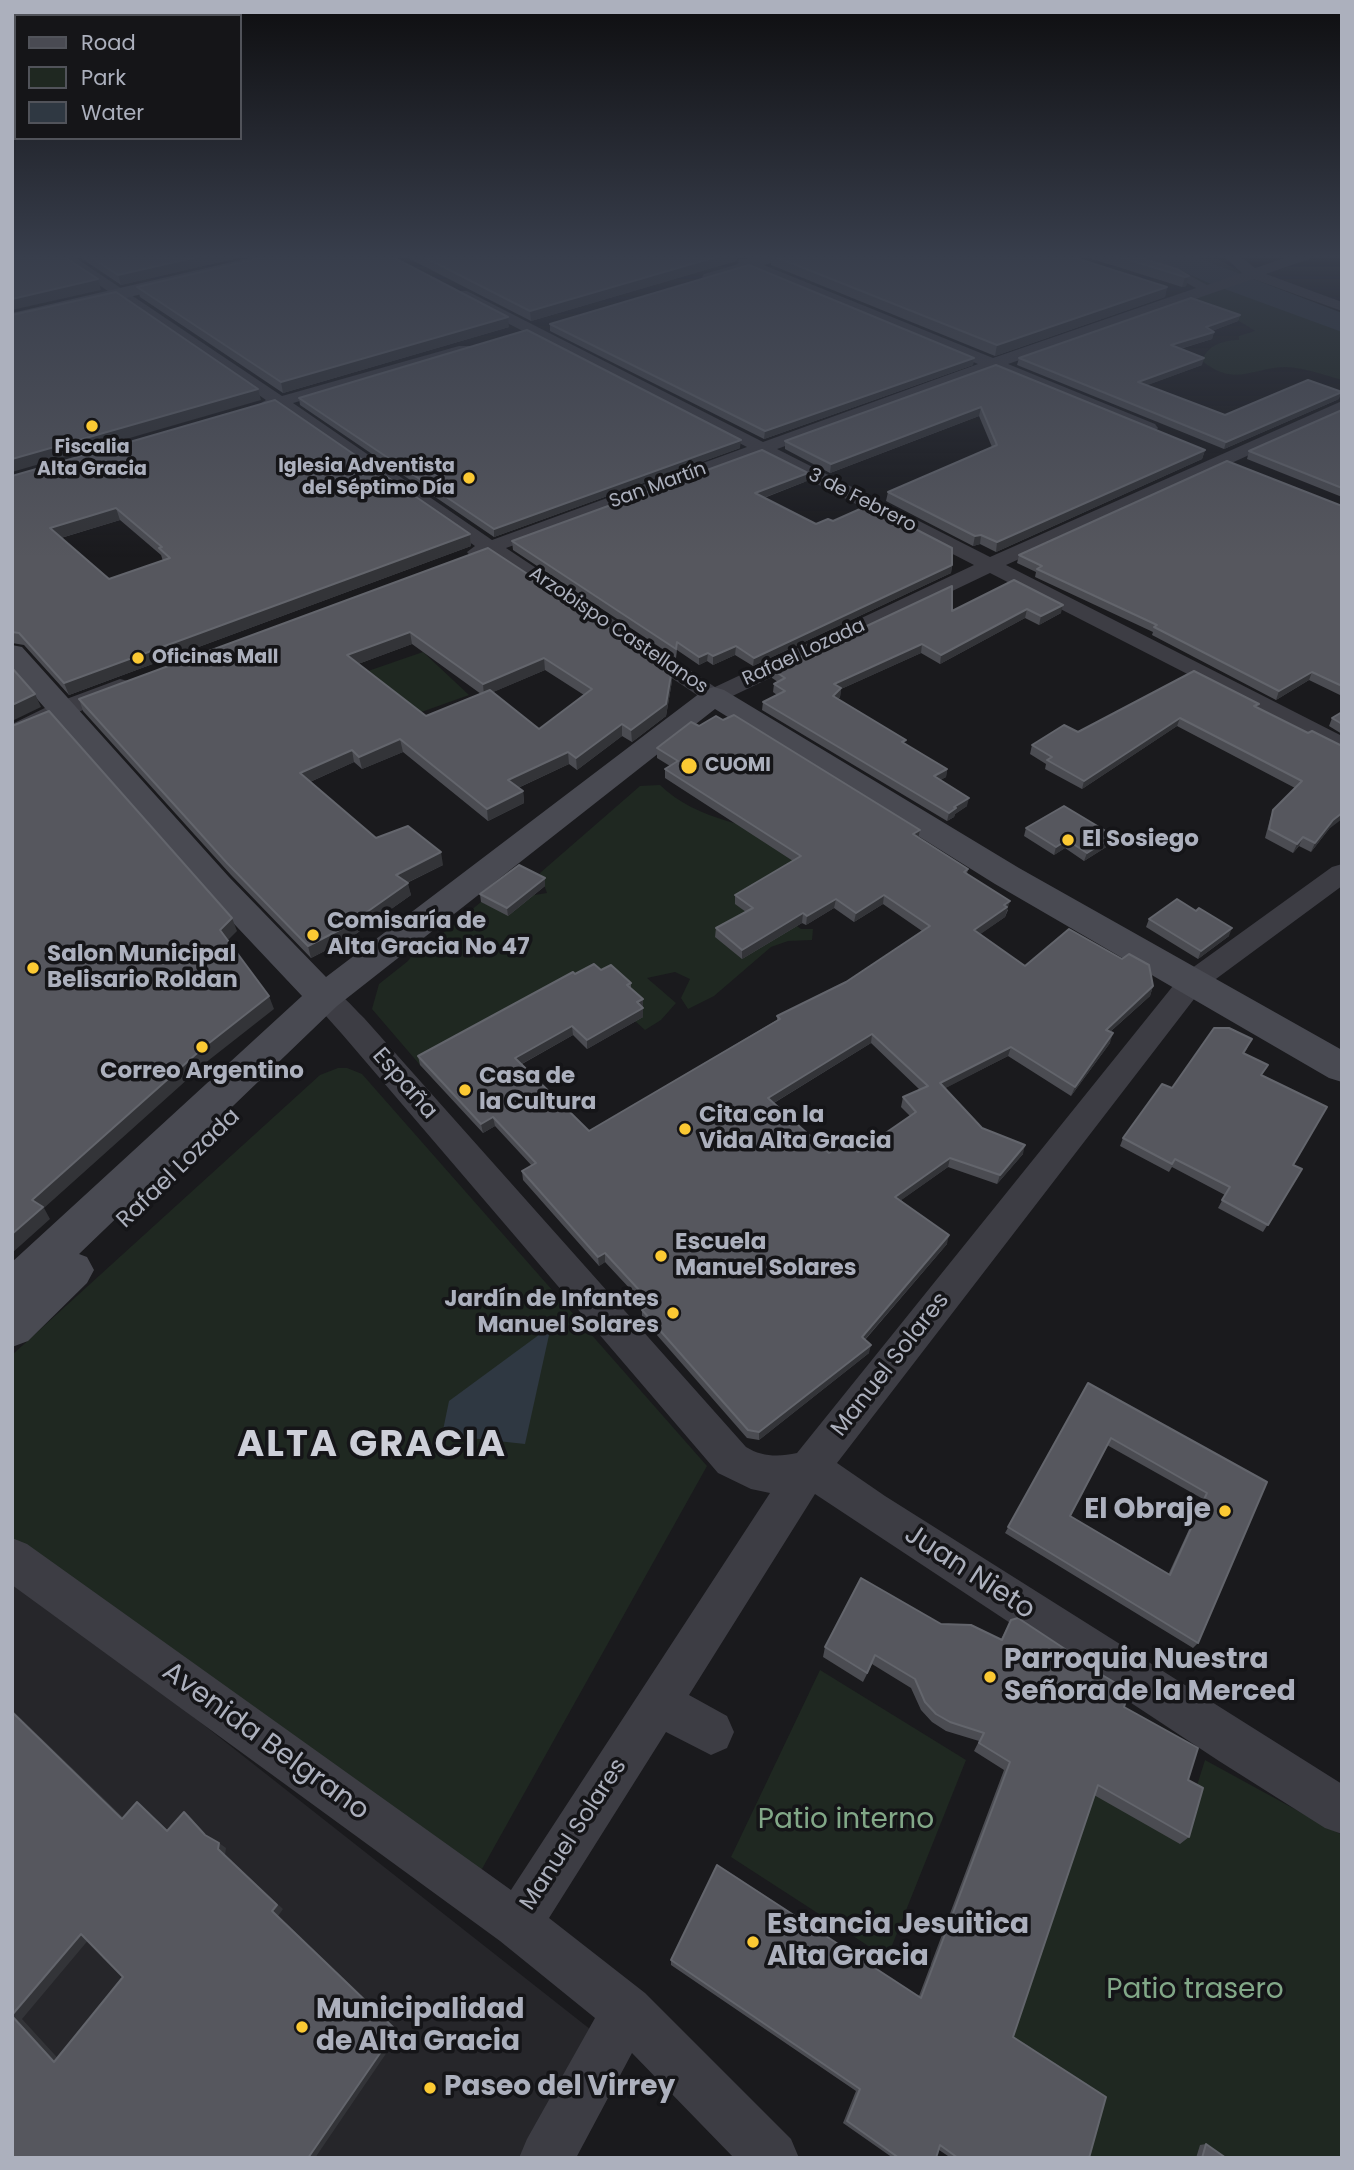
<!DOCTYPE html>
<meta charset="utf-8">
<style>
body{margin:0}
#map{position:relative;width:1354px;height:2170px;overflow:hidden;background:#1a1a1d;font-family:Poppins,sans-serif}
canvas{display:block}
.frame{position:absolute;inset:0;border:14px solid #acb0bd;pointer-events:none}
.legend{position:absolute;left:14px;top:14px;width:228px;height:126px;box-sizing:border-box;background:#151518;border:2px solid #51535a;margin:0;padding:9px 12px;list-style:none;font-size:21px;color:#acb0bd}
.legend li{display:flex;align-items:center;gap:14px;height:35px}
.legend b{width:35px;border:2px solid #51535a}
</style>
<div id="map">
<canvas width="1354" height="2170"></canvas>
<div class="frame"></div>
<ul class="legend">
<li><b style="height:9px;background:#494a52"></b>Road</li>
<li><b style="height:19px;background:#1f2821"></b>Park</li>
<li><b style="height:19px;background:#2f3842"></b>Water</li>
</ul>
</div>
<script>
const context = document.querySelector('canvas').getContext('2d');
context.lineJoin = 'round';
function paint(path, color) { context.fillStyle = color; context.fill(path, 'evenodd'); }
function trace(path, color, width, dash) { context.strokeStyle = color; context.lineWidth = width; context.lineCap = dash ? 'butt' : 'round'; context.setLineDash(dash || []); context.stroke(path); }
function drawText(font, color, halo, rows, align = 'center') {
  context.font = font + ' Poppins,sans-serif'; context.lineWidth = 7; context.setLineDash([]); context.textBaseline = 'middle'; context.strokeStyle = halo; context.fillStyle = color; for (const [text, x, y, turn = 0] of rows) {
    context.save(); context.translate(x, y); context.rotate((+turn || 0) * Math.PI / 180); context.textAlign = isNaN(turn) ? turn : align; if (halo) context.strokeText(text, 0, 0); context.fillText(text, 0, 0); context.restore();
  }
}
paint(new Path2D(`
 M12,1574l616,485 -56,99h-560z`), '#26262a');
paint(new Path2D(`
 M1149,254h60l44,25 89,34v67c-18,-5 -37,-12 -55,-13 -35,0 -51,21 -85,-6 5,-16 22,-21 37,-21v-4l16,-5 -19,-12 -58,-14 32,-13 -18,-15z
 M423,652l46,43 -56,20 -45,-44z
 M660,785c36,35 94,43 141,52l-12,83 12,9h12l-1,11 -24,1 -17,6 -57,49 -26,13 -7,-11 9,-19 -15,-7 -28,6 29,25 -15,17 -16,10 -20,-18 -105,-1 -100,54 -48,-56 7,-25 29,-23 7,-10 27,-17 39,-32 9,4 19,-7 38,-6 -7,-20 100,-87z
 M338,1068h9l15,6 345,392 -229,410 -466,-334v-187l308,-280z
 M820,1670l146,90 -79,198 -156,-101z
 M1205,1760l137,75v323h-262l-73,-117 84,-248 103,2z`), '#1f2821');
paint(new Path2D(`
 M551,1326l-26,118 -83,-9 7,-34z`), '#2f3842');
paint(new Path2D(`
 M1153,254h35l154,59v19l-131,-48 -54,-24z`), '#2f3842');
paint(new Path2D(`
 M54,254h16l212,142 177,-50h12l2,3 -2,3 -178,51 199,137 255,-93 -290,-150 -2,-3 2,-3h10l296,151 215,-78 -229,-95 -40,12 -7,-4 2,-3 34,-10 1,-5 53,-5 -2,3 -26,8 229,93 203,-70 -62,-34h17l56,31 35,-12 -21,-19h16l18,14 42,-14h20l-2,3 -49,17 76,28v9l-89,-32 -245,85 147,60 3,4 -3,4h-12l-150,-62 -216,79 213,108 352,-156v12l-336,152 336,171v17l-352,-180 -268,128h-16l-218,-146 -11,3 -7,-2 -3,-4 8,-6 -198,-138 -18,2 -3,-4 10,-6zM761,455l213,110 -259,122 -209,-139z
 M120,679l8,2 4,5 -4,5 -116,49v-16l41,-20z
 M1342,864v22l-141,104 -364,473 48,33 457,288v50l-17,-6 -106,-67 -404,-267 -126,201 38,21 7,16 -7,16 -16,7 -45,-23 -117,186 96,75 146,146 8,19h-65l-102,-105 -56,105h-57l8,-19 68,-121 -95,-77 -488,-356v-47l15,6 484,346 259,-397 -19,-4 -33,-16 -376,-439 -33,-37 5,-7c22,-7 35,14 50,28l382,429c16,10 33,10 51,6l384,-477 151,-109z`), '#3d3d44');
paint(new Path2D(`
 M266,254h30l-3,4 -281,67v-12z
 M12,645l10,2 207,230 97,100 378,-287 10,-3 10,3 295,178 323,182v32l-13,-4 -334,-194 -280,-175 -378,297 -258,248 8,3 7,13 -7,13 -59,58 -16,6v-85l290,-266 -97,-103 -193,-223z`), '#494a52');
paint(new Path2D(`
 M75,254h180l-134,31z
 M400,254h365l-26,2 -3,5 -205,60z
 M1076,254h68l3,7 42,15 -3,10 -4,1z
 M771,255l396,32 -2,10 -170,59 -224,-91z
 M137,287l372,40 -226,66 -143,-96z
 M1240,315l-2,6 -26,10 2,1 -2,7 -32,10 22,16 -55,20 78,30 114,-16 -115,50 -207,-84 2,-7z
 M550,324l424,34 -1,7 -209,74 -214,-108z
 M996,365l209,85 -3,9 -206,93 -16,-8 -7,2 -87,-45 2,-9 104,-45 -13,-31 -149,57 -45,-24v-8z
 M299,398l441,50 -246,89 -194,-132z
 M1342,410v87l-95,-38 2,-8z
 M12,476l458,58 1,12 -402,149 -45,-50 -12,-2zM120,520l41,35 2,6 -54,18 -48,-41z
 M807,481l-43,17 52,26 136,41 -1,8 -198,93 -18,-11 -22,10 -6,-4 -8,4 -22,-15 -1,8 -163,-108 -1,-9z
 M1342,506v190l-33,-16 -33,20 -124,-65 1,-3 -118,-55 1,-5 -19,-9 2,-8z
 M488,548l184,121v12l-6,35 -34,26 -10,-6 -45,34 -8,-6 -51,24 5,3 1,12 -36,18 -85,-69 -41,17 -8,-7 -44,20 66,56 67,27 -36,18 4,12 -61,43 -39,20 -80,-83 -148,-164 -4,-12zM412,644l69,50 -55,22 -68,-52zM545,670l39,25 -45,34 -46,-37z
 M1014,580l47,33 -22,12 -14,-7 -85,46 -19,-11 -80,36 -1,8 -2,2 68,45 41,25 -1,8 -6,3 27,26 -12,8 -1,3 -7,4 -185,-111 1,-8 14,-7 -4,-3 1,-8 4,-2 -6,-4 1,-8 179,-59z
 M1194,671l63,37 51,25 21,96 -18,23 -12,-6 -6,7 -28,-15 5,-19 3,-9 22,-22 -118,-62 -95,63 -37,-20 1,-5 -16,-10 2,-9 46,-13z
 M1342,712v22l-13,-8 3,-8z
 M657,748l263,82 -2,7 50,32 -1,5 41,36 -3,7 -25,17 45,32 128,20 -3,10 -40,36v11l-39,53 -63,-40 -63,32 37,40 41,26 -26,30 -49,-17 -47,33 46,44 -82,96 4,13 -110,87 -12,-2 -105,-120v-8l5,-3 -42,-45 -6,4 -76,-86 -1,-9 10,-5 -37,-40 -12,7 -63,-68 -2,-9 157,-82 26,-4 30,13v6l12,10v18l-56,32 -14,-14 -51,29 67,67 188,-111v-4l69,-34 76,-51 -39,-27 -29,18 -20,-14 -28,17 -4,-2 -60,36 -27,-22 1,-9 30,-16 -11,-8v-9l58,-34 -128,-83v-9l5,-3 -13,-8zM871,1043l49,47 -17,7 -2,10 9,9 -52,36 -29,1 -55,-50z
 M1026,828l85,16 -27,17 -19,-13 -11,7 -30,-19z
 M545,886l-37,30 -27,-14 -1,-8z
 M1196,911l33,25 -31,23 -52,-32 3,-8z
 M1248,1047l-4,7 18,22 31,89 9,4 -39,63 -45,-24 7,-13 -53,-28 -3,5 -49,-26 3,-8 49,-50z
 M1088,1383l179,99 -69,161 -5,5 -188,-115zM1107,1445l96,54 -35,76 -98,-59z
 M1011,1620l56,34 57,53 64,73 1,57 -9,7 -86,-49 -81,242 76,121h-138l-12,-8 -3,8h-43l-50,-35 13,-32 -185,-126v-5l248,36 85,-226 -30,-19 5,-10 -33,-10 -14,-9 -11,-12 -10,-22 -39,-24 -9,18 -40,-25 2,-10 116,-23 60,15z
 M1206,2144l20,14h-30l4,-13z`), '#4b4c52');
paint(new Path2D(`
 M210,254h45l-134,31 -3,-10z
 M726,254h39l-26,2 -3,5 -205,60 -1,-10z
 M1189,276l-3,10 -4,1 3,-10z
 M98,279l3,11 -89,20v-11z
 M1167,287l-2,10 -170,59 2,-11z
 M1240,315l-2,6 -34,13 2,-7z
 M508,317l1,10 -226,66 -2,-11z
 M1214,332l-2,7 -43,13 2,-7z
 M974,358l-1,7 -209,74 1,-8z
 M1204,358l-2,7 -65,24 1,-7z
 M258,389l3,11 -249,72v-13z
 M1342,392l-3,7 -115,50 2,-7z
 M981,407l-2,9 -149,57 1,-9z
 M741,440l-1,8 -246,89v-8z
 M1205,450l-3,9 -206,93 1,-10z
 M808,473l-1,8 -52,20v-8z
 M116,508l4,12 -66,20 -4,-12z
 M470,534l1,12 -402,149 -5,-12z
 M981,535l-1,9 -7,2 2,-10z
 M952,565l-1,8 -198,93 1,-8z
 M1063,605l-2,8 -22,12 2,-9z
 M1027,609l-2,9 -85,46 1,-9z
 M410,632l2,12 -62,23 -3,-12z
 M922,644l-1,9 -80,36 -1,8 -8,7 2,-20z
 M736,646l-1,9 -22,10v-9z
 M708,653l-1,8 -8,4v-8z
 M544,658l1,12 -61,26 -1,-12z
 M672,669v12l-6,35 -34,26 -1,-12z
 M1312,672l-3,8 -33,20 3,-9z
 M35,694l6,13 -29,14v-16z
 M1180,718l-3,8 -95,63 2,-8z
 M622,724v12l-45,34 -1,-12z
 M400,739l3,13 -41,17 -3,-12z
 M352,750l2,12 -51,23 -3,-12z
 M568,752l1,12 -60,28 -1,-12z
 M947,769l-1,8 -14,8 2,-9z
 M523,791l1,12 -36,18 -1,-12z
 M969,798l-2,8 -12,8 -1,3 -7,4 2,-8 5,-6z
 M1342,813v6l-13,10 -18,23 4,-9 18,-23z
 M920,830l-2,9 -5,-5z
 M1114,836l-3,8 -27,17 3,-8z
 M1303,837l-4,9 -6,7 4,-9z
 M1067,840l-2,8 -11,7 2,-8z
 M441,852l2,13 -45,22 -2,-12z
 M545,878v8l-37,30 -1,-8z
 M408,883l3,12 -61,43 -39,20 -3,-12z
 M884,895l-1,9 -29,18 2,-9z
 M836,899l-2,9 -28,17 1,-9z
 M1010,901l-5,16 -33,23 2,-10z
 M803,913l-1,10 -60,36v-9z
 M232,918l5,13 -12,12 -5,-13z
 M1232,928l-3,8 -31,23 3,-8z
 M1153,986l-3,10 -48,43 4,-9z
 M269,996l5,13 -65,51 -165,148 6,11 -38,34v-19l20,-34 172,-153z
 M643,999v18l-56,32v-9z
 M572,1026l1,9 -57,32 -1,-9z
 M1113,1033l-3,10 -39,53 4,-9z
 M872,1034l-1,9 -104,64 1,-9z
 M1011,1047l-3,9 -70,36 2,-9z
 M493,1117l2,9 -12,7 -2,-9z
 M1025,1145l-2,9 -26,30 3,-9z
 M950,1158l-2,9 -55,39 2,-9z
 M949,1235l-2,9 -87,101 2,-8z
 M605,1253v9l-6,4 -1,-9z
 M871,1345l-2,8 -110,87v-8z
 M12,1710l118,114 -8,-5 -110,-107z
 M137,1802l7,6 31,29 -8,-6z
 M184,1812l7,6 20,23 -6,-6z
 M219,1843l7,5 -1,7 58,54 -5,7 122,117 -85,125h-7l-36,-247 -54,-62z
 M81,1934l9,4 -68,81 42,46 -10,-3 -42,-47z`), '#333438');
const building = new Path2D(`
 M12,254h48l38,25 -86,20z
 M86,254h124l-92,21z
 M278,254h109l121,63 -227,65 -144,-95z
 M418,254h308l-196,57z
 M777,254h286l104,33 -170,58 -226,-90z
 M1110,254h34l4,1 -8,3 37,11 12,7 -4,1z
 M749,265l225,93 -209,73 -215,-107z
 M116,292l142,97 -246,70v-144z
 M1191,298l49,17 -34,12 8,5 -43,13 33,13 -66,24 87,33 83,-35 34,12 -116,50 -207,-84z
 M527,330l214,110 -247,89 -195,-131z
 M996,365l209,85 -208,92 -16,-7 -6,1 -87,-44 109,-47 -16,-38 -150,57 -46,-23z
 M275,400l195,134 -406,149 -45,-50 -7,-1v-156zM116,508l46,39 -3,1 11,10 -61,21 -59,-51z
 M1342,410v78l-93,-37z
 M762,450l46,23 -53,20 61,31 12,-5 5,2 36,-16 83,43v17l-198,93 -18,-12 -23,10 -5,-3 -9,4 -22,-15 -1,7 -164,-108z
 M1227,461l115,45v180l-30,-14 -33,19 -125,-64 3,-2 -120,-56 5,-3 -23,-11z
 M488,548l184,121 -6,35 -35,26 -9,-6 -46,34 -8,-6 -60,28 15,11 -36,18 -87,-70 -41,18 -7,-7 -52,23 76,65 32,-12 33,26 -45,23 12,8 -61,43 -39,20 -81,-83 -148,-164zM410,632l73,52 61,-26 48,31 -53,40 -49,-39 -64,26 -79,-61z
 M1014,580l49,25 -22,11 -14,-7 -86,46 -19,-11 -88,40 7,4 -8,8 73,44 -4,2 45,27 -13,7 35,22 -15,9 2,1 -7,5 -186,-111 22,-11 -11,-7 11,-6 -12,-8 179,-84v25z
 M12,668l23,26 -23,11z
 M1194,671l65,33 -5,2 54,27 4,-2 30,15v67l-9,7 -18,23 -12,-6 -6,7 -28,-15 4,-19 29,-29 -122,-63 -96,63 -37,-21 5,-3 -20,-12 32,-20 14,7z
 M49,711l183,207 -12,12 49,66 -65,51 -172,153 11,7 -31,27v-508z
 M1342,712v12l-10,-6z
 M734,715l186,115 -7,4 55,35 -4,3 46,29 -6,4 3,2 -33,23 51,36 44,-37 53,30 7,-5 20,11 4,21 -47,44 7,3 -38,54 -64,-40 -71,36 42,45 43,17 -25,30 -50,-17 -55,39 54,38 -87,102 9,8 -112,87 -11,-2 -106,-120 10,-6 -47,-51 -7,4 -76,-86 14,-8 -43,-46 -12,7 -63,-68 155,-84 2,2 19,-10 7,6 10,-5 20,18 -4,2 16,14 -6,3 6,6 -56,32 -15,-14 -57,32 74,73 191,-112 -3,-3 69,-34 84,-56 -46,-31 -28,18 -20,-14 -29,17 -4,-3 -61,37 -26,-22 37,-20 -18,-13 66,-39 -136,-87 13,-8 -21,-13 34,-26 8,4 17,-10 7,4zM872,1034l56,52 -25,11 13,15 -58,40 -12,-10 -17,11 -61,-55z
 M1064,806l50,30 -27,17 -20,-13 -11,7 -30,-19z
 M519,865l26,13 -38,30 -27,-14z
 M1177,899l19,12 3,-3 33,20 -31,23 -52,-32z
 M1214,1028h15l23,11 -9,14 25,12 -7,10 66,32 -34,58 9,4 -34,56 -46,-25 8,-13 -55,-28 -3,5 -49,-26 39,-54 10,4z
 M1088,1383l179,99 -69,161 -190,-116zM1111,1438l96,55 -37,82 -100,-59z
 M861,1578l80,46 30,1 31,15 9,-20 7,-2 47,31 2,5 62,37 -5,16 74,41 -10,32 15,8 -14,49 -91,-52 -85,252 93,60 -17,61h-131l-18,-13 -4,13h-37l-52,-37 13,-32 -189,-129 46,-95 204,133 89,-236 -31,-19 5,-10 -34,-11 -14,-8 -11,-12 -10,-23 -40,-24 -8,18 -42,-26z
 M12,1712l110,107 15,-17 30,29 17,-19 21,23 14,8 -1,6 59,56 -5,6 124,119 -88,128h-296v-142l42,46 69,-85 -42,-43 -69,81z
 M1206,2144l20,14h-24z`);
paint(building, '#56575e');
trace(building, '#63656c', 2);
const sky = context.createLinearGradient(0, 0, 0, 558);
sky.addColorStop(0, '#0e0e10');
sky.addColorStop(0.46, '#383e4c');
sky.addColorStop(1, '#383e4c00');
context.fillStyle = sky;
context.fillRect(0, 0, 1354, 558);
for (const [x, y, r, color] of [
 [92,426,7,"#fbc933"],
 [469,478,7,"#fbc933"],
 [138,658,7,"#fbc933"],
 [689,766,9,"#fbc933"],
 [1068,840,7,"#fbc933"],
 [313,935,7,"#fbc933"],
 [33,968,7,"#fbc933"],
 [202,1047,7,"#fbc933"],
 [465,1090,7,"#fbc933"],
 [685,1129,7,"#fbc933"],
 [661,1256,7,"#fbc933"],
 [673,1313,7,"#fbc933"],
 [1225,1511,7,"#fbc933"],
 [990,1677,7,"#fbc933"],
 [753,1942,7,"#fbc933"],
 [302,2027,7,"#fbc933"],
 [430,2088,7,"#fbc933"]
]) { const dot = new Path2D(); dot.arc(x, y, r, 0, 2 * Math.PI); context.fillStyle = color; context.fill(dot); trace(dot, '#151518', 2.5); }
drawText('bold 19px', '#acb0bd', '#151518', [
 ["Fiscalia",92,448,"center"],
 ["Alta Gracia",92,470,"center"],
 ["Iglesia Adventista",455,467,"right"],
 ["del Séptimo Día",455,489,"right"],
 ["Oficinas Mall",152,658],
 ["CUOMI",705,766]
], 'left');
drawText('19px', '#acb0bd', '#151518', [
 ["San Martín",658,486,-20],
 ["3 de Febrero",862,501,27],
 ["Arzobispo Castellanos",618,631,34],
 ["Rafael Lozada",804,653,-25]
]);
drawText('bold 23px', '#acb0bd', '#151518', [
 ["El Sosiego",1082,840],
 ["Comisaría de",327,922],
 ["Alta Gracia No 47",327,948],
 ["Salon Municipal",47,955],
 ["Belisario Roldan",47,981],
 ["Correo Argentino",202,1072,"center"],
 ["Casa de",479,1077],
 ["la Cultura",479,1103],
 ["Cita con la",699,1116],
 ["Vida Alta Gracia",699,1142],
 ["Escuela",675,1243],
 ["Manuel Solares",675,1269],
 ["Jardín de Infantes",659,1300,"right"],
 ["Manuel Solares",659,1326,"right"]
], 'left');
drawText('23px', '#acb0bd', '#151518', [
 ["España",404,1084,49],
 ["Rafael Lozada",179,1169,-44],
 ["Manuel Solares",891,1365,-52],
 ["Manuel Solares",574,1835,-57]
]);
drawText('bold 28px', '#acb0bd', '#151518', [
 ["El Obraje",1211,1511,"right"],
 ["Parroquia Nuestra",1004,1661],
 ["Señora de la Merced",1004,1693],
 ["Estancia Jesuitica",767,1926],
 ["Alta Gracia",767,1958],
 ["Municipalidad",316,2011],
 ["de Alta Gracia",316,2043],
 ["Paseo del Virrey",444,2088]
], 'left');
drawText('28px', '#acb0bd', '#151518', [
 ["Juan Nieto",969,1573,33],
 ["Avenida Belgrano",265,1742,36]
]);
drawText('28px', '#82a888', '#151518', [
 ["Patio interno",846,1821],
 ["Patio trasero",1195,1991]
]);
context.letterSpacing = '2px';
drawText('bold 37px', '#cdcfd8', '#151518', [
 ["ALTA GRACIA",372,1447]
]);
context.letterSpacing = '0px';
</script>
